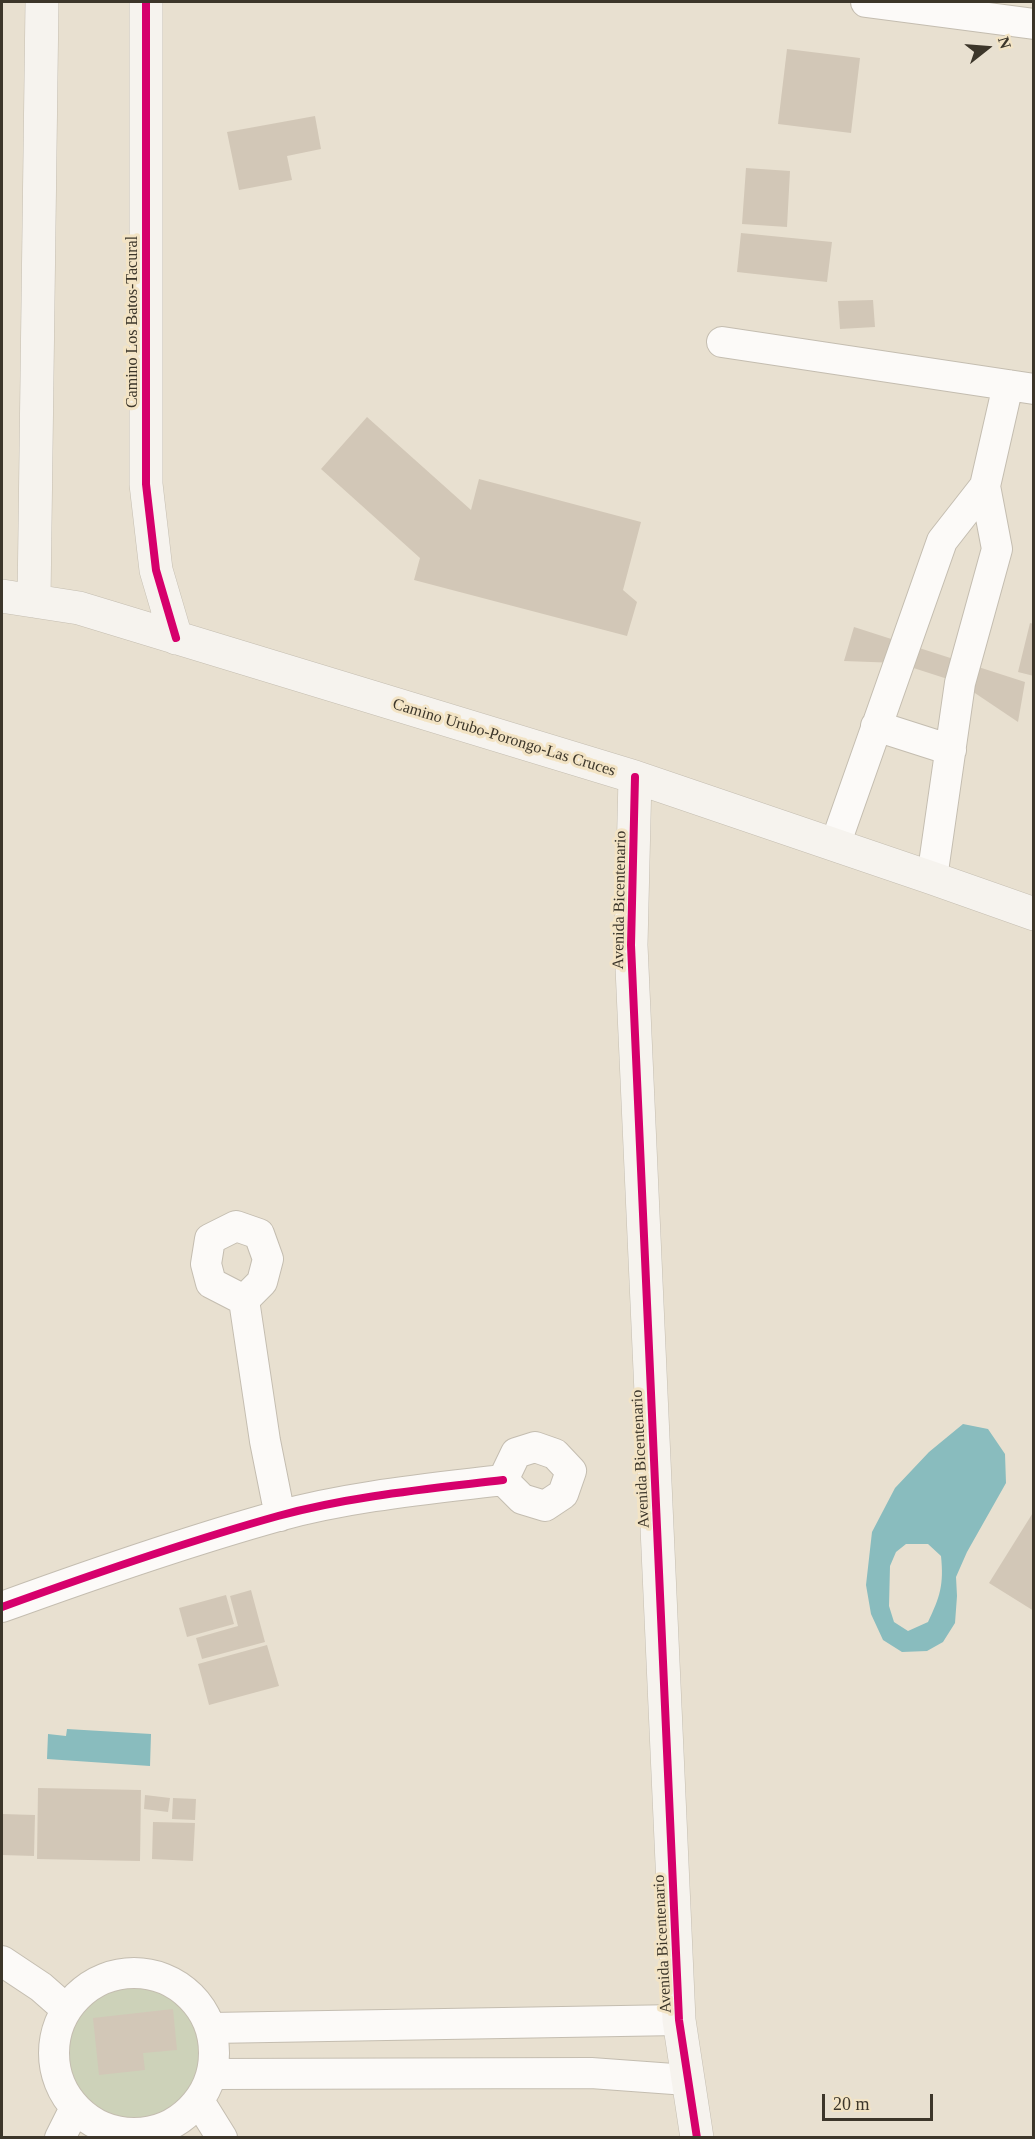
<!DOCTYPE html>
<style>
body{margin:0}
#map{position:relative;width:1035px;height:2139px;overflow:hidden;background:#e8e0d0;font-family:"Times New Roman",serif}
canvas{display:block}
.frame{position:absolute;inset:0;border:3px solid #3c362a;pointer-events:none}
.north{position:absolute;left:957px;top:18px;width:60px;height:60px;-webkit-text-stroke:4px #f3e4c5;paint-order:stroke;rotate:73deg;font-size:16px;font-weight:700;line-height:24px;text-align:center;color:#3c362a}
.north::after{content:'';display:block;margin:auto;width:21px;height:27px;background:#3c362a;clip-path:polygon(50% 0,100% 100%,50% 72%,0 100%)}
.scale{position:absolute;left:822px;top:2094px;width:111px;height:27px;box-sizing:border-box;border:3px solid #3c362a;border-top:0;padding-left:8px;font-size:18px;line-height:21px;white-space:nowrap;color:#3c362a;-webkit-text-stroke:4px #f3e4c5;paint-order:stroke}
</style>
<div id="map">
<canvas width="1035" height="2139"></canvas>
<div class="frame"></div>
<div class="north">N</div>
<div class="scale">20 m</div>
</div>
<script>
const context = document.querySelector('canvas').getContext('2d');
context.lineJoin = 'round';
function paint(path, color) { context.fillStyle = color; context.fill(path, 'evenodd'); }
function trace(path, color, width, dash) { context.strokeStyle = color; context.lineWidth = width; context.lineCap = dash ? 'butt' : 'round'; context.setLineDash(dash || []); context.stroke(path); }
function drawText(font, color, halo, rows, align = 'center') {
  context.font = font + ' "Times New Roman",serif'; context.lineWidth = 6; context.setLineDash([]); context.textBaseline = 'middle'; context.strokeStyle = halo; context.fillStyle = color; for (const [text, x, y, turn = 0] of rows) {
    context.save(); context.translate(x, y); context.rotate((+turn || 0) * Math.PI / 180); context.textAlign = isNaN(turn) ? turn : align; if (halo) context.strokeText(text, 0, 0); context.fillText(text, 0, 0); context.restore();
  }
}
paint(new Path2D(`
 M65 2053a67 67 0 1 1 134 0a67 67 0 1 1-134 0Z`), '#cdd2b9');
paint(new Path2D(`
 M963,1424l25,5 17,25 1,29 -39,69 -11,25 1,19 -2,27 -12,19 -16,9 -25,1 -19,-12 -12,-26 -5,-29 6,-53 23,-44 34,-36zM906,1544h22l13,12c3,29 -1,41 -13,66l-20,9 -14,-9 -5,-16 1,-40 6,-14z
 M67,1729l84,5 -1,32 -103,-7 1,-25 18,2z`), '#89bcbe');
paint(new Path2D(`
 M787,49l73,9 -9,75 -73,-9z
 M315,116l6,33 -34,7 5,24 -53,10 -12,-58z
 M746,168l44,3 -3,56 -45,-3z
 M741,233l91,9 -5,40 -90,-10z
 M873,300l2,27 -35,2 -2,-28z
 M367,417l104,93 8,-31 162,43 -18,68 14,12 -10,34 -213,-56 6,-22 -99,-89z
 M1030,623l4,1v52l-16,-4z
 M854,627l171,55 -7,40 -58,-39 -62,-20 -54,-2z
 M1034,1511v100l-45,-28z
 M251,1590l14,52 -63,17 -6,-21 42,-12 -8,-30z
 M226,1595l8,29 -47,13 -8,-29z
 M267,1645l12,41 -70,19 -11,-41z
 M38,1788l103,2 -1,71 -103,-2z
 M145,1795l25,3 -2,14 -24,-3z
 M173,1798l23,1 -1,21 -23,-1z
 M2,1814l33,1 -1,41 -32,-1z
 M153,1822l42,1 -2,38 -41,-2z
 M173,2009l4,41 -34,3 2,17 -46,5 -6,-57z`), '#d2c7b7');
const street = new Path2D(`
 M866,2l168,22
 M722,342l312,47
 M876,726l75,24
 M835,845l107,-304 43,-55
 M932,878l28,-195 37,-134 -12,-63 23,-101
 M244,1300l-33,-17 -5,-19 4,-25 26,-13 23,8 9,25 -6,23 -18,18 21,141 15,75
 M535,1447l20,7 16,17 -8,23 -18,12 -23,-7 -19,-19 13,-27z
 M2,1607c91,-33 183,-65 276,-91 73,-20 150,-27 225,-36
 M2,1961l39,26 25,22
 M54 2053a80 80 0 1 1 160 0a80 80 0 1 1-160 0Z
 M211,2028l468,-8
 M212,2074l379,-1 96,7
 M199,2101l23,37
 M60,2138l15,-30`);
const secondary = new Path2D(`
 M146,2v482l10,86 20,68
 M2,596l77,12 556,169 297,101 102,36
 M34,601l8,-599
 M635,777l-4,168 48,1075 18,118`);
trace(street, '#c4bdb0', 32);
trace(secondary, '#c4bdb0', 34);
trace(street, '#fcfaf8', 30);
trace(secondary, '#f6f3ee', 33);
trace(new Path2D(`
 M146,2v482l10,86 20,68
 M635,777l-4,168 48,1075 18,118
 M2,1607c91,-33 183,-65 276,-91 73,-20 150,-27 225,-36`), '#d6006c', 8);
drawText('16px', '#3c362a', '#f3e4c5', [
 ["Camino Los Batos-Tacural",133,322,-90],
 ["Camino Urubo-Porongo-Las Cruces",504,738,17],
 ["Avenida Bicentenario",620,900,-89],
 ["Avenida Bicentenario",641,1459,-93],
 ["Avenida Bicentenario",663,1944,-93]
]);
</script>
